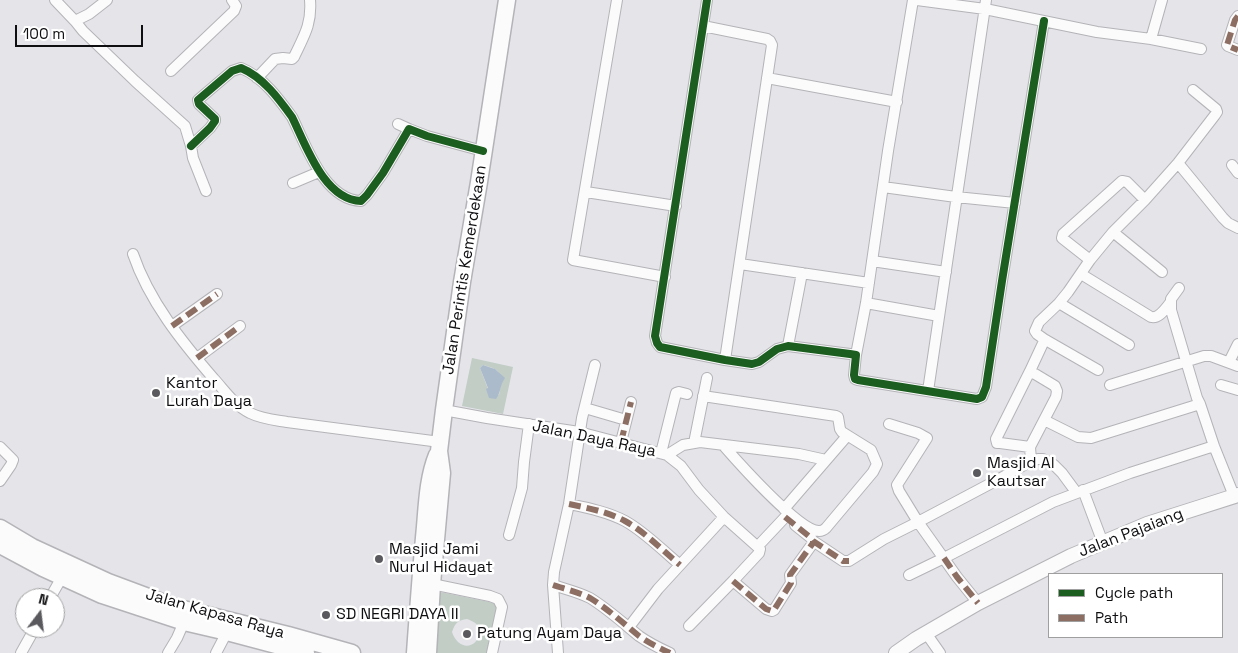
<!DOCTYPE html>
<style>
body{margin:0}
#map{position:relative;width:1238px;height:653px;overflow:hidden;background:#e4e4e9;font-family:"Space Grotesk",sans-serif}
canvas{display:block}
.legend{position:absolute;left:1048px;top:573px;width:175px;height:65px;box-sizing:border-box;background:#fff;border:1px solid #9f9fa0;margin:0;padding:6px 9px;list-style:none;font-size:15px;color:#0f0e11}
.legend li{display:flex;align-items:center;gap:10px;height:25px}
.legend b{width:25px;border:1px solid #9f9fa0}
.north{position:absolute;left:15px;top:588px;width:50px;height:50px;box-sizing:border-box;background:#fff;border:1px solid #9f9fa0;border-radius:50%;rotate:15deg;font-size:14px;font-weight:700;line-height:20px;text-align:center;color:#0f0e11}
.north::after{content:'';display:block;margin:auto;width:18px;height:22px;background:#5a595d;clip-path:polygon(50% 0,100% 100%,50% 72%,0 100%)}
.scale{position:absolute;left:15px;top:25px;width:128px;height:22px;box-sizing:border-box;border:2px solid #0f0e11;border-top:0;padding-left:6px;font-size:15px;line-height:18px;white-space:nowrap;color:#0f0e11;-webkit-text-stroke:4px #fff;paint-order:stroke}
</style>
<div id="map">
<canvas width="1238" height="653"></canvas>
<ul class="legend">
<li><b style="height:6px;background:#1b5e20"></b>Cycle path</li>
<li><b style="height:6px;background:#8d6e63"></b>Path</li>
</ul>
<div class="north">N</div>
<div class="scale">100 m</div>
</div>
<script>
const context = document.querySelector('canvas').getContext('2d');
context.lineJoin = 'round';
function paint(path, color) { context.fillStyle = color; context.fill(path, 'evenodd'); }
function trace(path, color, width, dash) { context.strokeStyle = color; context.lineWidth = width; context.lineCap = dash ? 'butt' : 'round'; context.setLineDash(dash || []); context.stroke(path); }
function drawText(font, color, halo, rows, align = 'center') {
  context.font = font + ' "Space Grotesk",sans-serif'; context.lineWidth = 5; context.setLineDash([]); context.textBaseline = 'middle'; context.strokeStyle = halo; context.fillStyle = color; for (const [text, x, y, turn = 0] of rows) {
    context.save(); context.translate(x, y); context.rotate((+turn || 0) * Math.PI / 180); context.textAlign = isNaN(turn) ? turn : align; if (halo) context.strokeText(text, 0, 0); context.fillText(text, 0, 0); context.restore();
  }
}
paint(new Path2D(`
 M472,358l41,9 -10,47 -41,-8zM483,365c21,5 20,12 16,30l-11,-6 -8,-21z
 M440,592l59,12 -11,49h-53zM467,619c8,3 11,5 14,12 -5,20 -23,19 -29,1 3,-9 6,-12 15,-13z`), '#c1cdc5');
paint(new Path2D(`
 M483,365l12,4 10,9c-5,6 -4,15 -9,21l-7,-1 -3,-9 2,-1 -8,-20z`), '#abbbcc');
const minor = new Path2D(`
 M55,0l20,21 8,10 52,50 50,45 6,20 2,12 13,33
 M617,0l-44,260 92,17
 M707,0l-52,336 2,7 3,4 65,13 27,4 7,-2 18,-13 11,-3 62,8 6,1 -2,20 1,4 3,1 119,19 5,-2 4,-10 16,-106 42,-260
 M917,0l68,9 112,23 54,7 50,10
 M1238,16l-3,4 -8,25 1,1 10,4
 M75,21l14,-7 18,-14
 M703,26l64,13 3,2 2,4 -47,315
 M1151,39l11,-39
 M171,71l63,-60 2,-5 -4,-6
 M257,78l18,-19 8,-1 9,1 2,-2c10,-21 18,-33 16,-57
 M767,78l130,24
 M398,124l11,5
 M191,146l19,-18 5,-7v-2l-16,-15 -1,-4 34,-29 9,-3c22,9 38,31 51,49 14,28 32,83 69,84l6,-6 16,-22 26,-44 18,7 56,15
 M1178,163l14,17 31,38 5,5 10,5
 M1232,165l6,8
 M293,183l26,-11
 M883,187l73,10 59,6
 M586,192l90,14
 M1113,232l49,40
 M133,254c16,47 49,88 81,125 11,12 21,27 36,34 12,6 25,7 37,9l153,20
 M1090,260l-28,-22 1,-4 59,-53 5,1 18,18
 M872,261l74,11
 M740,264l129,19
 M1081,274l70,43c8,2 14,-8 19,-14
 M1179,288l-8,11v11l26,88 3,6 14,42 20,50
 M866,303l73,13
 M1059,303l70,42
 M172,326l45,-32
 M1044,339l54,31
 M788,346l14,-73
 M856,355l10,-52 22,-152 25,-151
 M197,358l43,-32
 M1229,362l9,-18
 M1110,385l94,-29h7l27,10
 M1221,385l17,5
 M928,391l58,-391
 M703,396l133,20 2,1 2,12 2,3 29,18 6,14 -4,8 -47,56c-2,2 -4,3 -7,3 -20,0 -82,-70 -96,-86
 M585,408l41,12
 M444,410l43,8 92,14 88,23 14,11 18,24 25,27 36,32 -1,4 -26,28 -44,45
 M1044,420l34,17 13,1 109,-34
 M889,424l29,9 9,5 -30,47 2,6 19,31 83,-44 30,-17 7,-2h5l11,6 8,8 14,19
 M621,442l10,-40
 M694,443l13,-65
 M0,447l13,13 -2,5 -11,16
 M1030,447l-30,-4h-3l-1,-4 34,-68
 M661,453l15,-60 3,-1 8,2
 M667,455l16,-10 17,-3 99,12 27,6
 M1031,461l-1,-14 26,-50 1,-6 -2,-5 -25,-15 14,-30v-2l-7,-5 -2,-3 4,-9 20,-19 9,-11 22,-32 23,-28 32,-32 33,-37 37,-48 2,-3 -1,-3 -23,-19
 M1083,490l20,53
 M569,504c19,4 39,8 56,17 20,11 37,29 55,44
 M784,509l63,-73
 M795,525l15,12 3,4 30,20h6l35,-22 34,-17 39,55 21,26
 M509,535l13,-47 2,-26 5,-38
 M758,546l31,-33
 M909,575l35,-17 109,-56 77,-29 84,-27
 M733,581l33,28 6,2 2,-1 17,-27 -1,-8 23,-32v-2
 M432,584l58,12 8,3 4,8 -10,46
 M553,585c12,4 25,7 37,13 18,11 33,25 49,38 10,7 20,12 31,17
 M50,598l12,-21
 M629,627l29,-38 66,-72
 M926,633l14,20
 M21,653l14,-25
 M168,653l9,-15 7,-16
 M216,653l11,-21
 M558,653l-5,-68 1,-13 15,-68 13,-86 13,-53`);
const secondary = new Path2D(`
 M896,653l20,-14 62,-36 93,-47 76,-32 91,-29`);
const trunk = new Path2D(`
 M0,528l32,19 76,35 67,25 113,28 64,18
 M0,545l43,23 59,27 82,27 43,10 79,21
 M415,653c3,-42 6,-84 10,-126 2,-24 3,-50 12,-72
 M428,653l4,-69 10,-111 -3,-22 5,-41 18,-128 17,-100 28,-182`);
trace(minor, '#b4b4b8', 12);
trace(secondary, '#b4b4b8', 16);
trace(trunk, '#b4b4b8', 19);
trace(minor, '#fbfbfc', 10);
trace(secondary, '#fbfbfc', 14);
trace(trunk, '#fbfbfc', 16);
trace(new Path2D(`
 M1238,16l-3,4 -8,25 1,1 10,4
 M172,326l45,-32
 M197,358l43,-32
 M621,442l10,-40
 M569,504c19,4 39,8 56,17 20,11 37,29 55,44
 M785,517l25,20 3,4 30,20h6
 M944,558l13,19 21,26
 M733,581l33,28 6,2 2,-1 17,-27 -1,-8 23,-32v-2
 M553,585c12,4 25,7 37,13 18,11 33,25 49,38 10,7 20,12 31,17`), '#8d6e63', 6, [12, 6]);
trace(new Path2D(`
 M707,0l-52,336 2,7 3,4 65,13 27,4 7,-2 18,-13 11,-3 62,8 6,1 -2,20 1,4 3,1 119,19 5,-2 4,-10 16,-106 42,-260
 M191,146l19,-18 5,-7v-2l-16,-15 -1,-4 34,-29 9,-3c22,9 38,31 51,49 14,28 32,83 69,84l6,-6 16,-22 26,-44 18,7 56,15`), '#1b5e20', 8);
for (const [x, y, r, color] of [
 [156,393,5,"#5a595d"],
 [977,473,5,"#5a595d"],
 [379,559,5,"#5a595d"],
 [326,615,5,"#5a595d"],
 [467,634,5,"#5a595d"]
]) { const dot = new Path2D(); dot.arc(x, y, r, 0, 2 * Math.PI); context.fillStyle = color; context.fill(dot); trace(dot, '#fff', 2); }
drawText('16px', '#0f0e11', '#fff', [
 ["Jalan Perintis Kemerdekaan",465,270,-81],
 ["Jalan Daya Raya",594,439,12],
 ["Jalan Pajaiang",1131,533,-21],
 ["Jalan Kapasa Raya",215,614,16]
]);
drawText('16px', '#0f0e11', '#fff', [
 ["Kantor",166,384],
 ["Lurah Daya",166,402],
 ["Masjid Al",987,464],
 ["Kautsar",987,482],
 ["Masjid Jami",389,550],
 ["Nurul Hidayat",389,568],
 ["SD NEGRI DAYA II",336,615],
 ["Patung Ayam Daya",477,634]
], 'left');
</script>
